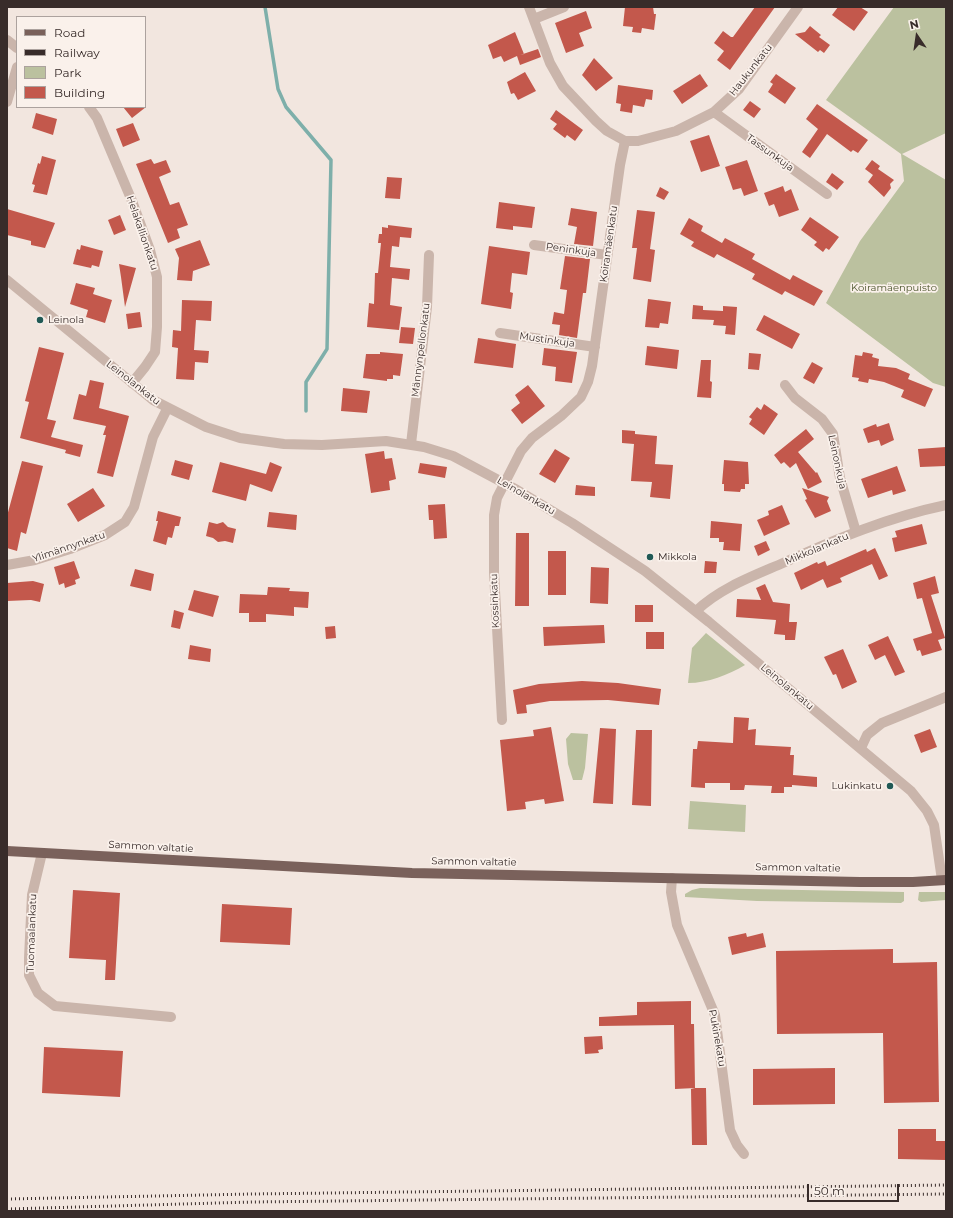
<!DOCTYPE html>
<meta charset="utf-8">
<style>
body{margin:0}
#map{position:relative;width:953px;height:1218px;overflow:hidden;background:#f2e6df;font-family:Montserrat,sans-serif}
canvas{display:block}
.frame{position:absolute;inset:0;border:8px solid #382c2a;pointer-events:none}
.legend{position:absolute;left:16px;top:16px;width:130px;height:92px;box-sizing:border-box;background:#faf1eb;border:1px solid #aca29e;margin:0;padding:5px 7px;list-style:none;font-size:12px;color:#382c2a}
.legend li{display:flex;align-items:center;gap:8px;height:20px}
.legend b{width:20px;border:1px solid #aca29e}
.north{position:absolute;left:897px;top:16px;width:40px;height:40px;-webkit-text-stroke:3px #faf1eb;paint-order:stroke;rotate:347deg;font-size:11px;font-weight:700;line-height:16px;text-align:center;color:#382c2a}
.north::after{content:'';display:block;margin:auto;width:14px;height:18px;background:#382c2a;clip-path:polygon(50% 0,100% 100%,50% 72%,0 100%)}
.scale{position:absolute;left:807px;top:1184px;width:92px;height:18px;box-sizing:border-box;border:2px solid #382c2a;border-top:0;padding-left:5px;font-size:12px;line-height:14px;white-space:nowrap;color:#382c2a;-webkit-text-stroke:3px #faf1eb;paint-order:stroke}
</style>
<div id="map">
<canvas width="953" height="1218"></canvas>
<div class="frame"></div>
<ul class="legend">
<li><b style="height:5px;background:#7a615b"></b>Road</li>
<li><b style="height:5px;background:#382c2a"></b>Railway</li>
<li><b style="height:11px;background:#bbc19f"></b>Park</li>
<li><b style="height:11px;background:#c3584c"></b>Building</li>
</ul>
<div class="north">N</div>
<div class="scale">50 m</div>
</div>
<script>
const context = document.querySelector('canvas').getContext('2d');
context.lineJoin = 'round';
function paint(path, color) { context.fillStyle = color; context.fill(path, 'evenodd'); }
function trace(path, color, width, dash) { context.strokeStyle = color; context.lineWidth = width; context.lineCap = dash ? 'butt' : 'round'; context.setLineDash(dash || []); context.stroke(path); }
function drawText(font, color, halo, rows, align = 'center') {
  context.font = font + ' Montserrat,sans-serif'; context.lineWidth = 3.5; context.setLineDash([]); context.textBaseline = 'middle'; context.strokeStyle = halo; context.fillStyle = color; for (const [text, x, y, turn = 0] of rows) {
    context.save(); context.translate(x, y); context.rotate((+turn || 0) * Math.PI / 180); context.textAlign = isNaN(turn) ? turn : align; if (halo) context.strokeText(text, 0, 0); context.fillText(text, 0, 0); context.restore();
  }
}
paint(new Path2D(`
 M894,7h52v126l-44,21 44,26v207l-13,-4 -107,-80 34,-62 44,-60 -3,-27 -75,-54z
 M706,633l39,32c-17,10 -37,18 -57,18l4,-35z
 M571,733l17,1 -3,34 -3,12h-9l-5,-16 -2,-25z
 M690,801l56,4 -1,27 -57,-3z
 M700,888l204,4v9l-3,2 -144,-2 -72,-4v-3l7,-4z
 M919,892h27v8l-25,2 -3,-2z`), '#bbc19f');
trace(new Path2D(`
 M265,7l13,82 8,18 45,53 -4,189 -21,33v29`), '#7eafaa', 3.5);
paint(new Path2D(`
 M625,7h28l1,7h2l-2,16 -12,-2 -1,5 -9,-1 1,-5 -10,-1z
 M755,7h20l-45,63 -13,-10 7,-9 -10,-8 9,-12 8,6h2z
 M838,7h22l8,5 -14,19 -22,-16z
 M586,11l6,17 -13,5 5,13 -18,7 -11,-30z
 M810,26l11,9 -2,2 11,8 -6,8 -4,-3 -2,2 -23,-18 10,-2z
 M515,32l9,22 -4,1 18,-6 3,8 -21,8 -3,-9 -13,6 -3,-6 -8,3 -5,-14z
 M594,58l19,20 -17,13 -14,-16z
 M525,72l11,19 -18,9 -4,-7 -3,1 -4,-12z
 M700,74l8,12 -26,18 -9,-13z
 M776,74l20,14 -11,16 -17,-12 5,-8 -3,-2z
 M618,85l35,5 -1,10 -6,-1 -2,8 -11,-2 -1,8 -12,-2 1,-7 -5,-1z
 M750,101l11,8 -7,9 -11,-8z
 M817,104l51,36 -10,13 -5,-3 -2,2 -24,-18 -17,24 -8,-6 16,-23 -12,-10z
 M123,107h23l-14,11z
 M556,110l27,20 -8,11 -8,-6 -2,3 -12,-9 4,-5 -7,-5z
 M36,113l21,6 -4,16 -21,-7z
 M133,123l7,17 -17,7 -7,-18z
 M709,135l11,31 -19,6 -11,-31z
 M42,156l14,4 -9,35 -14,-3 2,-7 -3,-1 6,-21 2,1z
 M151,159l3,5 12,-4 5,12 -12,5 11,28 9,-3 9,23 -11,4 3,9 -12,5 -32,-79z
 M747,160l11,31 -14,5 -3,-8 -8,2 -8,-23z
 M872,160l8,6 -2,3 16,11 -4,4 1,4 -7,9 -16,-15 5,-7 -8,-6z
 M832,173l12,9 -7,8 -11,-8z
 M387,177l15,1 -2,21 -15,-1z
 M783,186l2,6 6,-3 8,21 -20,7 -5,-13 -5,2 -5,-13z
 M660,187l9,5 -5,8 -8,-4z
 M499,202l36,5 -3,21 -19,-2v4l-17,-2z
 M571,208l26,4 -4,34 -19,-2 3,-17 -9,-2z
 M7,209l48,14 -10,25 -14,-3v-4l-24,-6z
 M637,210l18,2 -5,37 5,1 -4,32 -18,-3 4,-31h-5z
 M120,215l6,15 -12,5 -6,-15z
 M810,217l29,20 -10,13 -3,-2 -3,4 -9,-7 3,-3 -16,-12z
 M689,218l14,8 -2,5 21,12 3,-5 30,16 -3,5 38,21 3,-5 30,16 -9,15 -29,-15 -3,4 -30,-16 3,-5 -38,-20 -3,4 -23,-12 3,-4 -14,-8z
 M388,225l24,3 -1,10 -11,-1 -1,10 -7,-1 -2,21 20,2 -1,11 -17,-2 -2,27 12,2 -3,23 -32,-3 2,-24 5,1 1,-31h3l3,-30h-3l1,-9h3v-7l6,1z
 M200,240l10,25 -17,6 -1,10 -15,-1 2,-22 -4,-9z
 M81,245l22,6 -4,16 -7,-2 -1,3 -18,-4 4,-15 3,1z
 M489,246l41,6 -3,23 -15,-2 -2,19 3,1 -2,16 -30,-5z
 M565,256l25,3 -4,34h-3l-6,45 -18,-3 1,-10 -8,-1 2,-12 10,2 3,-24 -7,-1z
 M119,264l17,4 -11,39 -4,-30z
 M76,283l19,5 -2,6 19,6 -7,23 -19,-6 2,-7 -18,-6z
 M648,299l23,3 -3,22 -8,-1 -1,5 -14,-1z
 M182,300l30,1 -1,20 -15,-1 -2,30 15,1 -1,12 -13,-1 -1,18 -18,-1 2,-31 -6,-1 1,-17 8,1z
 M693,305l10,1v4l20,1v-5l14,1 -2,28 -10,-1 1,-8 -13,-1 1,-5 -22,-1z
 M140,312l2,15 -14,2 -2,-15z
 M764,315l36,19 -8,15 -36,-19z
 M401,327l14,1 -2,16 -14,-1z
 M478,338l38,6 -3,24 -39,-5z
 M647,346l32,4 -2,19 -32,-4z
 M39,347l25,6 -17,66 9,2 -5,16 32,8 -3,12 -15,-4 1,-3 -46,-12 9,-36 -4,-1z
 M544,348l33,4 -5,31 -17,-2 1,-14 -14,-2z
 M380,352l23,2 -3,22 -7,-1v4h-6v2l-24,-3 3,-24h14z
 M863,352l10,2 -1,3 7,2 -1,7 18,2 14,6 -2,5 25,10 -8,18 -24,-10 3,-7 -20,-8 -15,-3 -1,4 -10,-2 1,-3 -7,-1 3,-22 7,1z
 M749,353l12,1 -2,16 -11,-1z
 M701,360h10l-1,21 2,1 -1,16 -14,-1z
 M812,362l11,6 -9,16 -11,-6z
 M90,380l14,3 -5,25 30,8 -16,61 -16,-4 9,-38h-3l3,-9 -33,-7 6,-25 7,2z
 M528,385l17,21 -23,18 -11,-14 9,-7 -5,-8z
 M343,388l27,3 -3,22 -26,-2z
 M764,404l14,10 -14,21 -15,-11 3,-5 -3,-2 8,-10 4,3z
 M889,423l5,17 -13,6 -2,-6 -11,3 -5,-14 13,-5 1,3z
 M806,429l8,10 -16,13 18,21 1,-1 5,10 -14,7 -12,-26 -6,5 -6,-6 -3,2 -7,-9z
 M622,430l13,1v3l22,2 -2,28 18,1 -3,34 -20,-2 2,-15 -21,-1 3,-37 -12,-1z
 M946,447v19l-26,1 -2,-18z
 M555,449l15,9 -15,25 -16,-9z
 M384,451l1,8 7,-1 4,21 -7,2 1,9 -19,3 -6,-39z
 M175,460l18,5 -4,15 -18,-5z
 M724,460l24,2 1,22h-4v5h-4l-1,3 -16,-1v-7h-2z
 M22,461l21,5 -17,68 -5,-2 -4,19 -10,-3v-32z
 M220,462l46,12 4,-12 12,5 -10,25 -22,-8 -4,17 -34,-9z
 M420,463l27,4 -2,11 -27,-5z
 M897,466l9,25 -13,4 -1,-5 -24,8 -7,-19z
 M576,485l19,2v9l-20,-1z
 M93,488l12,18 -27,16 -11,-18z
 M802,488l27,9 -2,4 4,10 -16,7 -10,-18 2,-1z
 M445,504l2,34 -13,1 -1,-19h-4l-1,-15z
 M782,505l8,19 -26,12 -7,-16 12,-5 -1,-4z
 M158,511l23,6 -2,9h-4l-3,12 -4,-1 -2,8 -13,-4 5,-20h-2z
 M269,512l28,3 -1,15 -29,-3z
 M711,521l31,3 -2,27 -17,-1 1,-8h-5v-4h-9z
 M209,522l8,2 6,-2 5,5 8,2 -3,14 -8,-2 -7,1 -5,-4 -7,-2z
 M922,524l5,20 -32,8 -3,-14 5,-1 -2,-6z
 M516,533h13v73h-14z
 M766,541l4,9 -12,6 -4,-10z
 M875,548l13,28 -9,4 -7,-16 -32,14 2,4 -15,6 -4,-9 -22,11 -7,-17 23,-11 1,2 7,-3 2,5 39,-17 1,3z
 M548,551h18v44h-18z
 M74,561l6,17 -5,2 1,4 -11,4 -1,-5 -5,2 -5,-18z
 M705,561l12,1 -1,11h-12z
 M591,567l18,1 -1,36 -18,-1z
 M135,569l19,5 -3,17 -21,-5z
 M935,576l4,17 -8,2 14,43 -7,2 4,10 -20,6 -2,-6 -3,1 -4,-12 19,-6 -10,-35 -5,1 -4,-16z
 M33,581l11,3 -4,18 -9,-2 -24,1v-18z
 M765,584l8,18 17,2 -1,18h8l-2,18h-10v-5l-11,-1 2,-14 -40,-3 1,-18 24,1 -5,-12z
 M268,587l22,1 -1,3 20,1 -1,16 -14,-1v9l-28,-2v8h-17v-9h-10l1,-19 27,1z
 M194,590l25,6 -6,21 -25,-7z
 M635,605h18v17h-18z
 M174,610l10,3 -4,16 -9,-2z
 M604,625l1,18 -61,3 -1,-19z
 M335,626l1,12 -10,1 -1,-12z
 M646,632h18v17h-18z
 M888,636l17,36 -10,4 -10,-21 -10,5 -7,-15z
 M190,645l21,4 -1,13 -22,-3z
 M843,649l14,33 -15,7 -6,-15 -3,1 -9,-18z
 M582,681l36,2 43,6 -2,16 -51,-5 -58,1 -24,4 1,8 -10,1 -4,-24 26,-6z
 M734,717l15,1 -1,12 8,-1 -1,16 36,2 -1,8h4l-1,20 24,2v10l-25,-2v2h-8v6h-13l1,-7 -27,-1 -1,5h-14v-7h-25v5l-14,-1 2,-38h4l1,-8 35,2z
 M551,727l13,74 -19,3 -1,-5 -19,3 1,7 -19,2 -7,-71 34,-4 -1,-6z
 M600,728l16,1 -3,75 -20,-1z
 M930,729l7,18 -16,6 -7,-18z
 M636,730h16l-1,76 -19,-1z
 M73,890l47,3 -5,87h-10l1,-20 -37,-2z
 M222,904l70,4 -2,37 -70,-3z
 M746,933l1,4 16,-4 3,14 -34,8 -4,-18z
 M893,949v14l44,-1 2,140 -55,1 -1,-70 -106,1 -1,-83z
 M691,1001v23h3l1,64 -20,1 -1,-64 -75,1v-9l38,-2v-13z
 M602,1036l1,13 -5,1 1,3 -14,1 -1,-17z
 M44,1047l79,4 -3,46 -78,-4z
 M835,1068v36l-82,1v-36z
 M695,1088h11l1,57h-15l-1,-56z
 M898,1129h38v12h10v19l-48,-1z`), '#c3584c');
trace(new Path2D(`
 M534,19l30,-12
 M7,40l10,8
 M7,102l10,-35
 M89,107l8,11 35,83 18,49 7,27v50l-2,25 -10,15 -13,16
 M714,112l113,82
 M625,141h13l38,-10 38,-19 25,-23 59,-82
 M534,245l73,10
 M500,333l95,14
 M785,385l10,13 27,21 11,15 7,44 16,54
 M411,444l16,-137 2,-52
 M7,565l28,-5 35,-11 35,-14 20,-13 9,-15 19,-70 14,-28
 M696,611c24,-23 57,-35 87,-48 53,-24 106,-46 163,-58
 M502,720l-8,-148v-57l3,-17 24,-47 11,-13 29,-22 20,-19 7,-15 4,-16 28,-201 5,-24 -18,-10 -11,-10 -33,-35 -13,-23 -21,-56
 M861,748l6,-13 15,-12 64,-26
 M42,853l-10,42 -3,63v17l9,18 17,13 116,11
 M672,878l-1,14 6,33 38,90 15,115 7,15 7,9`), '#cab5ab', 10);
trace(new Path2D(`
 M7,280l146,120 53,27 34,11 44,6 38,1 64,-4 38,6 29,9 64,34 55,33 73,48 64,51 202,169 16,20 7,14 8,55`), '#cab5ab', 10);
trace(new Path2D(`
 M7,851l405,22 448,9h53l33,-2`), '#7a615b', 10);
trace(new Path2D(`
 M7,1199l246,-5 693,-9
 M7,1209l246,-7 693,-8`), '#382c2a', 3, [1, 3]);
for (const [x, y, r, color] of [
 [40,320,4,"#205955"],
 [650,557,4,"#205955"],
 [890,786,4,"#205955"]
]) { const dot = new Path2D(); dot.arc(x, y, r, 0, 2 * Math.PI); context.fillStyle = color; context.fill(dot); trace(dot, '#faf1eb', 1.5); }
drawText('10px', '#382c2a', '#faf1eb', [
 ["Haukunkatu",751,70,-52],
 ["Tassunkuja",770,153,36],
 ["Helakallionkatu",142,233,71],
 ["Koiramäenkatu",609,244,-82],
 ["Peninkuja",571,250,8],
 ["Mustinkuja",547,340,8],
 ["Männynpellonkatu",421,350,-83],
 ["Leinolankatu",133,383,38],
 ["Leinonkuja",837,462,78],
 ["Leinolankatu",526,496,30],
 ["Ylimännynkatu",69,547,-19],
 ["Mikkolankatu",817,549,-23],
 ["Kossinkatu",495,601,-92],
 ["Leinolankatu",787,687,40],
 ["Sammon valtatie",151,847,3],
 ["Sammon valtatie",474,862,1],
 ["Sammon valtatie",798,868,1],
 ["Tuomaalankatu",32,933,-88],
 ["Pukinekatu",717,1038,80]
]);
drawText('10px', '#4d562e', '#faf1eb', [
 ["Koiramäenpuisto",894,288]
]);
drawText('10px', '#382c2a', '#faf1eb', [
 ["Leinola",48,320],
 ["Mikkola",658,557],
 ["Lukinkatu",882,786,"right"]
], 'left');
</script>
